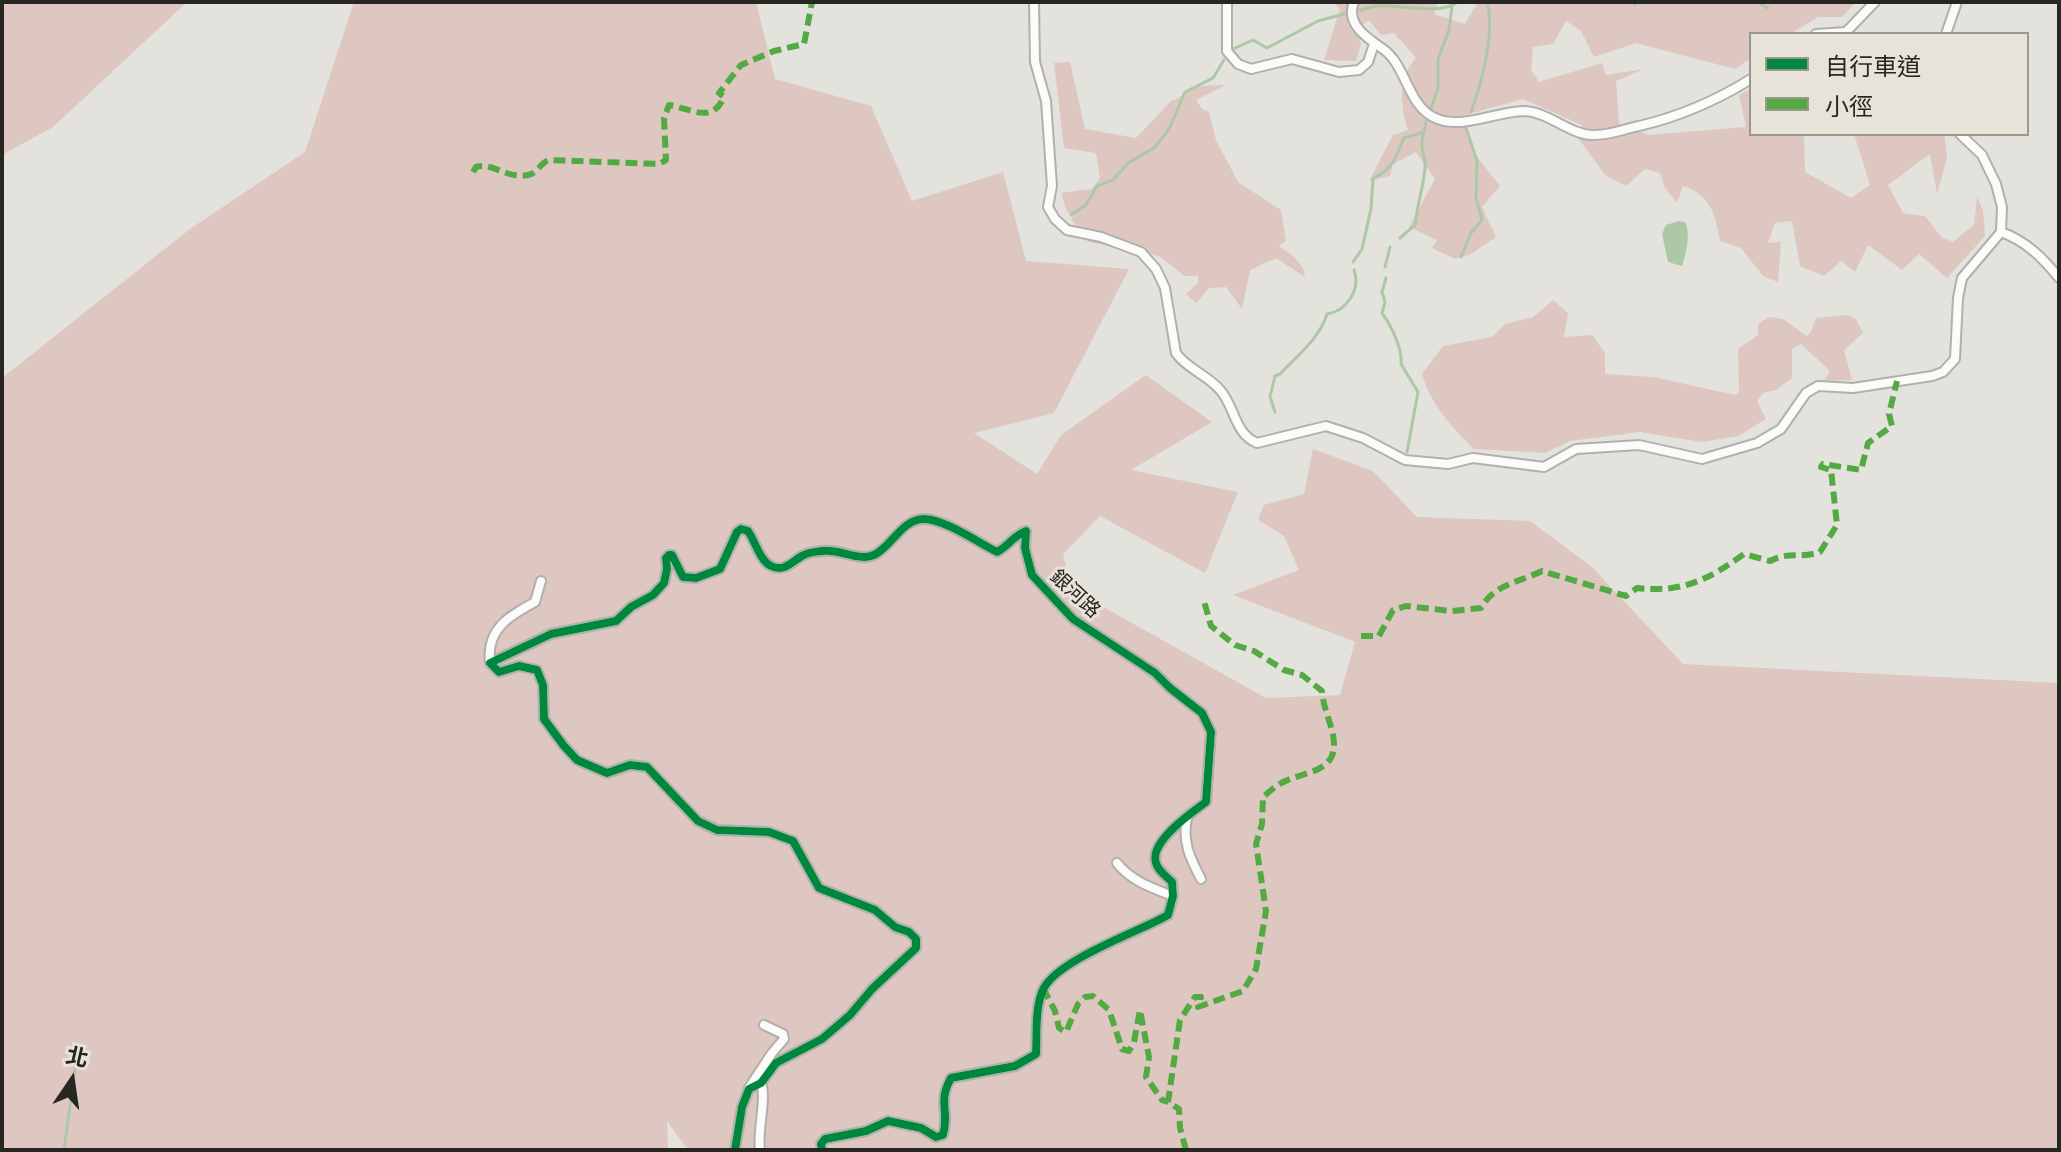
<!DOCTYPE html>
<meta charset="utf-8">
<style>
body{margin:0}
#map{position:relative;width:2061px;height:1152px;overflow:hidden;background:#e4e2dc;font-family:Raleway,"Noto Sans TC",sans-serif}
canvas{display:block}
.frame{position:absolute;inset:0;border:4px solid #282622;pointer-events:none}
.legend{position:absolute;left:1749px;top:32px;width:280px;height:104px;box-sizing:border-box;background:#e8e3d8;border:2px solid #9b978f;margin:0;padding:10px 14px;list-style:none;font-size:24px;color:#282622}
.legend li{display:flex;align-items:center;gap:16px;height:40px}
.legend b{width:40px;border:2px solid #9b978f}
.north{position:absolute;left:32px;top:1040px;width:80px;height:80px;-webkit-text-stroke:6px #e8e3d8;paint-order:stroke;rotate:13deg;font-size:22px;font-weight:700;line-height:32px;text-align:center;color:#282622}
.north::after{content:'';display:block;margin:auto;width:28px;height:36px;background:#282622;clip-path:polygon(50% 0,100% 100%,50% 72%,0 100%)}
</style>
<div id="map">
<canvas width="2061" height="1152"></canvas>
<div class="frame"></div>
<ul class="legend">
<li><b style="height:10px;background:#00873e"></b>自行車道</li>
<li><b style="height:10px;background:#53aa43"></b>小徑</li>
</ul>
<div class="north">北</div>
</div>
<script>
const context = document.querySelector('canvas').getContext('2d');
context.lineJoin = 'round';
function paint(path, color) { context.fillStyle = color; context.fill(path, 'evenodd'); }
function trace(path, color, width, dash) { context.strokeStyle = color; context.lineWidth = width; context.lineCap = dash ? 'butt' : 'round'; context.setLineDash(dash || []); context.stroke(path); }
function drawText(font, color, halo, rows, align = 'center') {
  context.font = font + ' Raleway,"Noto Sans TC",sans-serif'; context.lineWidth = 6; context.setLineDash([]); context.textBaseline = 'middle'; context.strokeStyle = halo; context.fillStyle = color; for (const [text, x, y, turn = 0] of rows) {
    context.save(); context.translate(x, y); context.rotate((+turn || 0) * Math.PI / 180); context.textAlign = isNaN(turn) ? turn : align; if (halo) context.strokeText(text, 0, 0); context.fillText(text, 0, 0); context.restore();
  }
}
paint(new Path2D(`
 M2,2h185l-134,125 -51,28z
 M354,2h402l19,77 96,27 41,95 91,-29 23,89 103,8 -75,144 -80,20 63,41 24,-39 85,-60 66,47 -81,48 107,22 -33,81 -105,-57 -37,38 8,35 195,109 74,-3 15,-53 -122,-47 66,-25 -15,-34 -26,-16 6,-15 40,-11 9,-45 60,22 44,46 113,4 62,46 91,97 376,19v467h-1371l-21,-29 1,29h-666v-772l188,-149 115,-77z
 M1333,2h105l-4,12 31,10 13,-22h378l-14,15h-24l-28,17h-39v24l-16,11 -99,-26 -42,14 -13,-26 -15,-10 -13,23 -20,3 -2,23 8,12 63,-19 4,12 38,-6 -28,12 3,43 30,11 97,-8 -7,-32 12,-6v45h53l1,38 46,26 19,-13 -16,-51h90l3,24 -10,36 -7,-40 -42,31 15,28 22,3 16,21 12,5 21,-17 3,-28 6,13 2,26 -38,42 -28,-24 -17,16 -34,-25 -13,27 -14,-11 -17,15 -24,-10 -8,-45 -17,2 -7,20 13,-1 -3,40 -15,-6 -22,-28 -21,-7c-5,-27 -9,-46 -37,-55l-6,17 -12,-15 -5,-15 -15,-4 -19,17 -20,-10 -28,-38 4,-13 -59,-26 -61,17 12,37 26,33 -18,21 14,30 -25,17 -16,5 -23,-11 5,-8 -28,-13 26,-48 -19,-27 -23,12 -3,12 -21,5 24,-46 15,-5c-8,-23 -10,-53 8,-72l-22,-25 -13,2 -12,-15 -13,9 5,15 -5,17 -32,-1 16,-51z
 M1070,62l15,67 51,9 36,-38h3l22,-14 29,-1 -30,15 6,9 7,3 7,28 22,42 43,28 5,31 -7,5c11,8 25,16 26,31l-29,-19 -26,12 -8,39 -16,-22 -17,1 -13,15 -10,-9 12,-11v-7h-13l-26,-20 -70,-14 -18,-23 3,-4 -7,-3 -6,-19 31,-4 8,-11 -4,-25 -32,-5 -10,-85z
 M1553,300l15,13 -4,24 28,-2 13,18v21l48,3 82,18 4,-3 -1,-43 20,-14v-11l11,-7 14,2 24,17 4,-4 5,-14 31,-3 9,4 7,14 -19,17 8,30 -28,1 6,-10 -29,-27 -9,5v29l-16,12 -13,3 -6,8 9,18 -28,17 -36,6 -62,-10 -70,9 -25,12 -71,-4c-23,-23 -43,-44 -52,-75l21,-28 49,-9 13,-13 28,-7z`), '#ddc7c0');
paint(new Path2D(`
 M1679,221l6,1c6,11 1,32 -3,44l-14,-4 -6,-28 4,-9z`), '#adc8a6');
trace(new Path2D(`
 M1635,2v3
 M1758,2l10,6
 M1360,10c6,-1 13,-4 19,-4 22,-1 62,9 79,-4
 M1233,49l20,-9 14,8 51,-27 26,-7
 M1430,111l8,-23v-29l11,-29 3,-24
 M1471,112c11,-31 24,-78 16,-110
 M1071,215l15,-10 11,-19 16,-6 15,-17 26,-15 15,-19 16,-37 28,-14 11,-18
 M1400,238l15,-13c2,-19 8,-37 10,-56 1,-8 -3,-17 -3,-25 0,-8 3,-17 5,-25
 M1461,257l10,-24 11,-13 -6,-23 1,-36 -11,-33
 M1353,262l9,-13 9,-40 2,-30 12,-8 9,-10 10,-23 20,-6
 M1385,267l5,-20
 M1386,278l-4,14 3,10 -3,11c9,12 21,37 19,51l17,28 -11,60
 M1275,412l-5,-15 5,-21 5,-2c17,-18 40,-36 47,-60 20,-3 34,-25 27,-44
 M64,1150l13,-95`), '#adc8a6', 3);
const street = new Path2D(`
 M1034,2l1,60 11,39 6,85 -4,21 7,12 12,11 34,7 40,15 15,17 9,19 11,65c11,16 32,22 45,38 14,17 14,43 36,52l69,-17 37,12 42,22 43,4 25,-6 71,9 32,-18 63,-4 63,14 55,-16 24,-14 25,-36 12,-7 35,2 79,-12 11,-4 12,-13 3,-61 4,-20 39,-46 1,-25 -6,-23 -14,-29 -22,-21
 M1227,2v49l11,13 13,5 41,-10 47,13 20,-2 9,-8 6,-18
 M1354,2c-9,22 13,36 29,47 23,16 24,54 50,68 27,14 61,-5 90,-6 24,0 44,22 68,24 17,1 33,-6 48,-9 39,-9 78,-26 112,-47
 M1816,34l30,-2 29,-30
 M1946,34l11,-32
 M2001,232c25,9 42,26 58,46
 M490,663c-4,-34 19,-47 45,-61l6,-21
 M1187,818c-5,24 3,40 14,61
 M1117,863c14,18 35,25 56,33
 M749,1088l23,-35 12,-14 -1,-5 -19,-9
 M735,1150l7,-43 7,-18 12,-6 15,-20 46,-24 28,-24 22,-26 44,-41v-9l-7,-7 -14,-5 -20,-17 -56,-22 -26,-47 -24,-9 -52,-2 -19,-9 -51,-54 -17,-2 -23,8 -30,-13 -13,-14 -20,-27 -1,-34 -6,-15 -18,-4 -20,6 -9,-9 61,-29 65,-13 15,-14 22,-12 11,-12 3,-14 -1,-11 3,-3h3l11,22 13,1 24,-9 17,-37 4,-3 7,2c7,10 12,30 23,35 14,7 22,-6 33,-11 5,-3 12,-3 18,-4 18,-3 38,12 54,3 17,-10 27,-35 48,-35 20,0 55,24 73,33 12,-6 17,-17 29,-21l-1,17 7,27 41,44 82,54 15,15 32,25 9,19 -5,70c-15,11 -57,40 -50,61 2,8 10,13 16,19l1,14 -5,19c-29,17 -115,46 -126,77 -7,18 -5,42 -6,62l-21,12 -64,12c-14,25 -1,32 -8,57l-7,2 -15,-9 -33,-7 -22,10 -41,8 -4,5 1,6
 M760,1150c-3,-21 7,-50 1,-67`);
trace(street, '#b2b0ac', 12);
trace(street, '#fbfbfa', 8);
trace(new Path2D(`
 M473,172l3,-5c17,-5 33,13 52,8 10,-2 12,-12 21,-15l110,4 7,-4 -2,-42 5,-13c21,3 43,20 55,-8l-5,-4 22,-28 33,-14 30,-7 8,-42
 M1361,636h18l14,-26 13,-4 46,5 29,-3c13,-24 39,-26 61,-37l84,25 11,-8c45,5 71,-8 107,-34l26,7c19,-10 29,-2 50,-9l17,-27 -6,-55 -10,-3 2,-3 38,6 7,-27 24,-17 -3,-12 8,-33
 M1043,988l12,23 4,17 7,4 12,-28 7,-7 8,-1 16,14 13,39 7,2 5,-9 6,-32 9,47 -3,20 16,23 6,2
 M1186,1150l-6,-22 -1,-19 -11,-7 12,-82 15,-23h6l-3,10 45,-16 13,-22 10,-58 -10,-67 6,-20 1,-27c5,-4 10,-9 15,-12 22,-15 63,-9 55,-50 -3,-15 -10,-28 -11,-44l-20,-16 -18,-5 -30,-19 -19,-6 -24,-19 -7,-25`), '#53aa43', 6, [12, 6]);
trace(new Path2D(`
 M735,1150l7,-43 7,-18 12,-6 15,-20 46,-24 28,-24 22,-26 44,-41v-9l-7,-7 -14,-5 -20,-17 -56,-22 -26,-47 -24,-9 -52,-2 -19,-9 -51,-54 -17,-2 -23,8 -30,-13 -13,-14 -20,-27 -1,-34 -6,-15 -18,-4 -20,6 -9,-9 61,-29 65,-13 15,-14 22,-12 11,-12 3,-14 -1,-11 3,-3h3l11,22 13,1 24,-9 17,-37 4,-3 7,2c7,10 12,30 23,35 14,7 22,-6 33,-11 5,-3 12,-3 18,-4 18,-3 38,12 54,3 17,-10 27,-35 48,-35 20,0 55,24 73,33 12,-6 17,-17 29,-21l-1,17 7,27 41,44 82,54 15,15 32,25 9,19 -5,70c-15,11 -57,40 -50,61 2,8 10,13 16,19l1,14 -5,19c-29,17 -115,46 -126,77 -7,18 -5,42 -6,62l-21,12 -64,12c-14,25 -1,32 -8,57l-7,2 -15,-9 -33,-7 -22,10 -41,8 -4,5 1,6`), '#00873e', 8);
drawText('20px', '#282622', '#e8e3d8', [
 ["銀河路",1075,594,43]
]);
</script>
